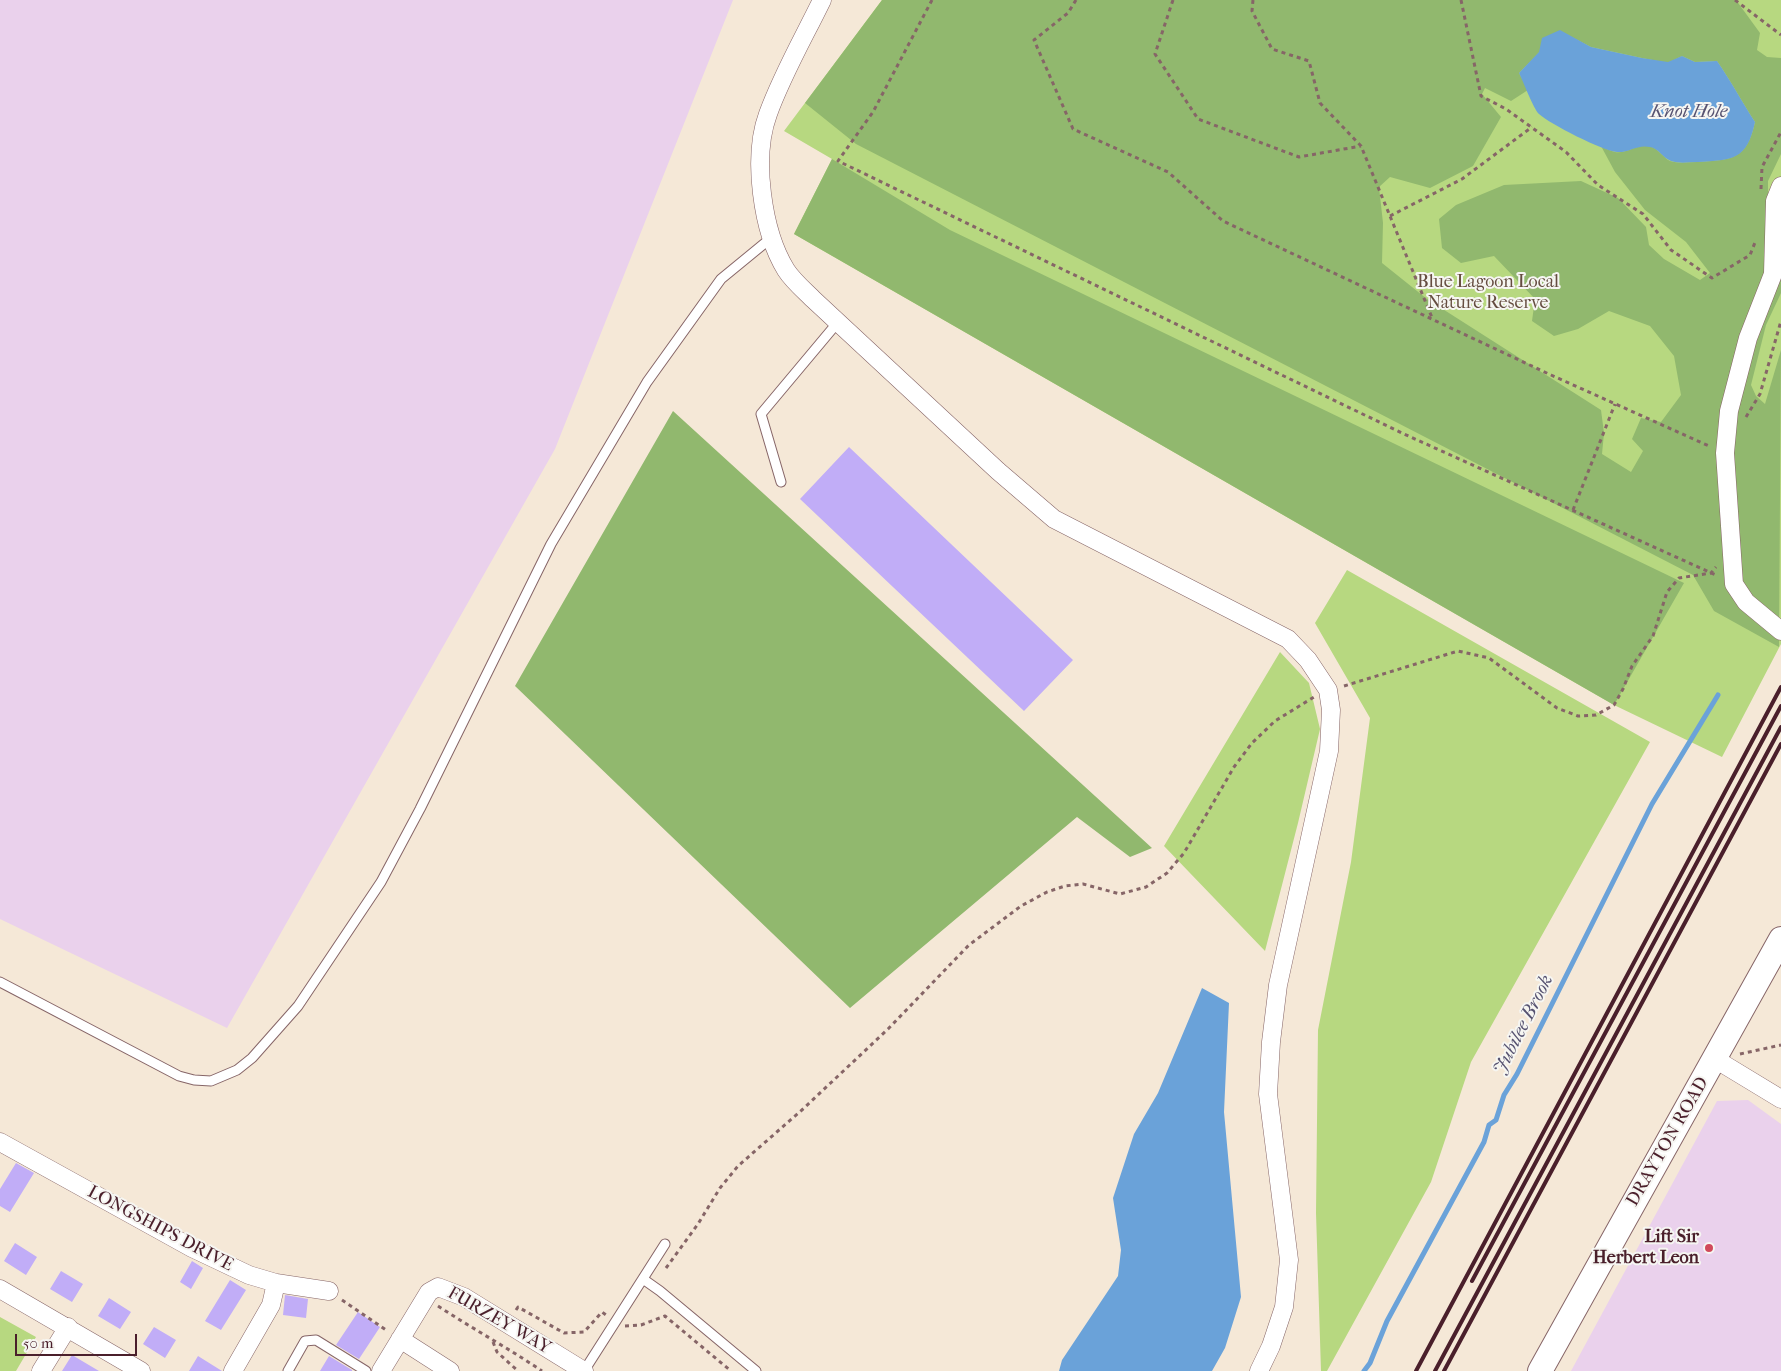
<!DOCTYPE html>
<style>
body{margin:0}
#map{position:relative;width:1781px;height:1371px;overflow:hidden;background:#f5e8d7;font-family:"IM FELL French Canon",serif}
canvas{display:block}
.scale{position:absolute;left:15px;top:1334px;width:122px;height:22px;box-sizing:border-box;border:2px solid #4a1f2b;border-top:0;padding-left:6px;font-size:15px;line-height:18px;white-space:nowrap;color:#4a1f2b;-webkit-text-stroke:4px #f6f6f2;paint-order:stroke}
</style>
<div id="map">
<canvas width="1781" height="1371"></canvas>
<div class="scale">50 m</div>
</div>
<script>
const context = document.querySelector('canvas').getContext('2d');
context.lineJoin = 'round';
function paint(path, color) { context.fillStyle = color; context.fill(path, 'evenodd'); }
function trace(path, color, width, dash) { context.strokeStyle = color; context.lineWidth = width; context.lineCap = dash ? 'butt' : 'round'; context.setLineDash(dash || []); context.stroke(path); }
function drawText(font, color, halo, rows, align = 'center') {
  context.font = font + ' "IM FELL French Canon",serif'; context.lineWidth = 4; context.setLineDash([]); context.textBaseline = 'middle'; context.strokeStyle = halo; context.fillStyle = color; for (const [text, x, y, turn = 0] of rows) {
    context.save(); context.translate(x, y); context.rotate((+turn || 0) * Math.PI / 180); context.textAlign = isNaN(turn) ? turn : align; if (halo) context.strokeText(text, 0, 0); context.fillText(text, 0, 0); context.restore();
  }
}
paint(new Path2D(`
 M0,0h733l-178,449 -328,579 -227,-109z
 M1748,1100l33,24v247h-210l146,-270z`), '#ead1ec');
paint(new Path2D(`
 M882,0h899v644l-59,113 -108,-52 -820,-471 38,-75 -48,-28z
 M1347,570l303,172 -179,320 -40,120 -104,189h-6l-5,-158 2,-183 33,-168 19,-144 -55,-95z
 M1280,652l29,31 11,46 -22,94 -33,128 -101,-105z
 M0,1317l36,20 -20,34h-16z`), '#b7d880');
paint(new Path2D(`
 M882,0h854l24,33 -3,17 10,7 14,1v96l-13,27v17l13,13v82l-15,32 -15,60 5,11 9,8 16,-54 -2,297 -65,-36 -21,-36 -837,-431 -51,-41zM1560,31l31,16 51,11 26,5 14,-7 13,6 22,-1c14,20 25,41 38,61 -8,38 -24,38 -58,40 -9,0 -18,2 -27,-1 -6,-3 -11,-11 -18,-14 -14,-6 -23,7 -37,5 -4,-1 -10,-4 -14,-6l14,26 30,38 41,32 24,31 -10,7 -36,-21 -15,-14 -3,-18 -28,-29 -37,-17 -77,4 -48,20 -17,14 3,29 19,15 33,-7 41,43 -3,22 22,15 24,-7 31,-18 41,15 24,30 7,39 -20,27 -20,-4 -9,21 11,12 -12,21 -29,-18 2,-21 -3,-23 -174,-111 -45,-36 1,-40 -4,-36 11,-10 40,11 43,-22 28,-49 -19,-23 3,-6 26,13 17,-11 -9,-17z
 M832,159l118,71 734,353 -70,122 -820,-471z
 M673,411l479,437 -22,9 -53,-40 -227,191 -335,-322z`), '#91b86e');
paint(new Path2D(`
 M1560,30l31,17 51,11 26,4 14,-6 13,6 22,-1c14,20 25,41 38,61 -8,38 -22,38 -57,40 -9,0 -18,2 -27,-1 -8,-3 -13,-13 -21,-14 -13,-3 -21,6 -33,5 -14,-1 -67,-28 -78,-38 -6,-6 -15,-31 -20,-41l20,-21 3,-14z
 M1202,988l27,15 -5,109 17,185 -16,51 -13,23h-153l3,-11 56,-84 3,-26 -8,-52 21,-64 24,-41z`), '#6aa2d9');
trace(new Path2D(`
 M1364,1371l6,-8 17,-42 97,-179 5,-17 7,-5 8,-25 13,-21 135,-270 66,-109`), '#6aa2d9', 5);
paint(new Path2D(`
 M849,447l224,213 -49,51 -224,-212z
 M16,1163l18,10 -24,39 -10,-6v-17z
 M15,1243l22,14 -11,18 -22,-14z
 M192,1261l11,7 -12,21 -11,-7z
 M61,1271l22,13 -11,18 -22,-13z
 M230,1280l16,10 -25,40 -16,-9z
 M285,1295l23,4 -2,19 -23,-3z
 M109,1298l22,14 -11,17 -22,-13z
 M358,1312l22,15 -21,32 -23,-14z
 M154,1327l22,13 -11,18 -22,-14z
 M72,1355l27,16h-37z
 M198,1356l24,15h-33z
 M329,1356l23,14v1h-32z`), '#c1adf7');
const lane = new Path2D(`
 M781,482l-20,-68 77,-92
 M0,982l179,94 15,4 17,1 26,-11 15,-12 46,-52 83,-124 39,-73 131,-265 96,-162 74,-103 50,-41
 M643,1279l17,12 96,80
 M288,1371l17,-30 11,-1 50,31
 M584,1371l81,-127`);
const street = new Path2D(`
 M822,0c-18,37 -40,75 -54,114 -16,43 -6,117 18,156 7,11 19,21 28,30l184,171 56,48 234,120 20,21 20,30 3,20 -2,41 -51,234 -7,57 -3,52 21,166 -5,47 -13,39 -12,25
 M1781,260l-8,14 -25,64 -19,73 -4,42 9,131 12,18 35,29
 M1773,273l2,-72 6,-15
 M1715,1059l66,40
 M0,1142l192,106 57,27 27,8 53,8
 M0,1289l141,82
 M400,1339l50,32
 M41,1371l27,-44
 M233,1371l38,-66 5,-22
 M381,1371l48,-79 9,-5 26,10 120,74`);
const secondary = new Path2D(`
 M1540,1371l241,-432`);
trace(lane, '#866567', 11);
trace(street, '#866567', 19);
trace(secondary, '#866567', 26);
trace(new Path2D(`
 M932,0l-59,112 -35,49 566,273 314,142
 M1076,0l-8,13 -34,27 39,89 95,43 55,49 328,154 158,71
 M1173,0l-18,54 43,65 101,38 62,-11
 M1253,0l-1,11 20,38 37,12 11,42 41,43 72,174
 M1461,0l20,96 25,13 60,43 32,33 45,29 28,36 41,28 38,-23 6,-15
 M1735,0l46,35
 M1761,189l1,-22 19,-35
 M1390,216l72,-37 70,-52
 M1746,417l14,-23 21,-73
 M1573,510l42,-106
 M1344,686l114,-35 31,7 68,50 21,8 18,-1 18,-10 9,-16 9,-23 21,-30 14,-44 12,-14 32,-5 5,-6
 M1740,1054l41,-9
 M666,1268l32,-44 22,-36 18,-22 65,-57 85,-80 81,-84 52,-39 26,-14 18,-6 18,-2 37,10 26,-7 21,-14 17,-20 50,-86 18,-24 23,-22 39,-24
 M342,1300l44,30
 M438,1306c35,23 70,42 104,65
 M516,1310l2,-3 46,26 20,-1 18,-20 4,3
 M625,1326l16,-1 24,-9 66,55
 M493,1342l4,10 21,19`), '#866567', 3, [4, 4]);
trace(lane, '#fff', 9);
trace(street, '#fff', 18);
trace(secondary, '#fff', 24);
trace(new Path2D(`
 M1472,1281l309,-575
 M1416,1371l365,-684
 M1435,1371l346,-644
 M1444,1371l337,-627`), '#4a1f2b', 4);
for (const [x, y, r, color] of [
 [1709,1248,5,"#d1495b"]
]) { const dot = new Path2D(); dot.arc(x, y, r, 0, 2 * Math.PI); context.fillStyle = color; context.fill(dot); trace(dot, '#f6f6f2', 2); }
drawText('18px', '#654d40', '#f6f6f2', [
 ["Blue Lagoon Local",1488,283],
 ["Nature Reserve",1488,304]
]);
drawText('18px', '#4a1f2b', '#f6f6f2', [
 ["DRAYTON ROAD",1668,1142,-60],
 ["LONGSHIPS DRIVE",160,1229,28],
 ["FURZEY WAY",499,1321,30]
]);
drawText('bold 18px', '#4a1f2b', '#f6f6f2', [
 ["Lift Sir",1699,1238],
 ["Herbert Leon",1699,1259]
], 'right');
drawText('italic 19px', '#575371', '#f6f6f2', [
 ["Knot Hole",1689,112],
 ["Jubilee Brook",1524,1025,-63]
]);
</script>
